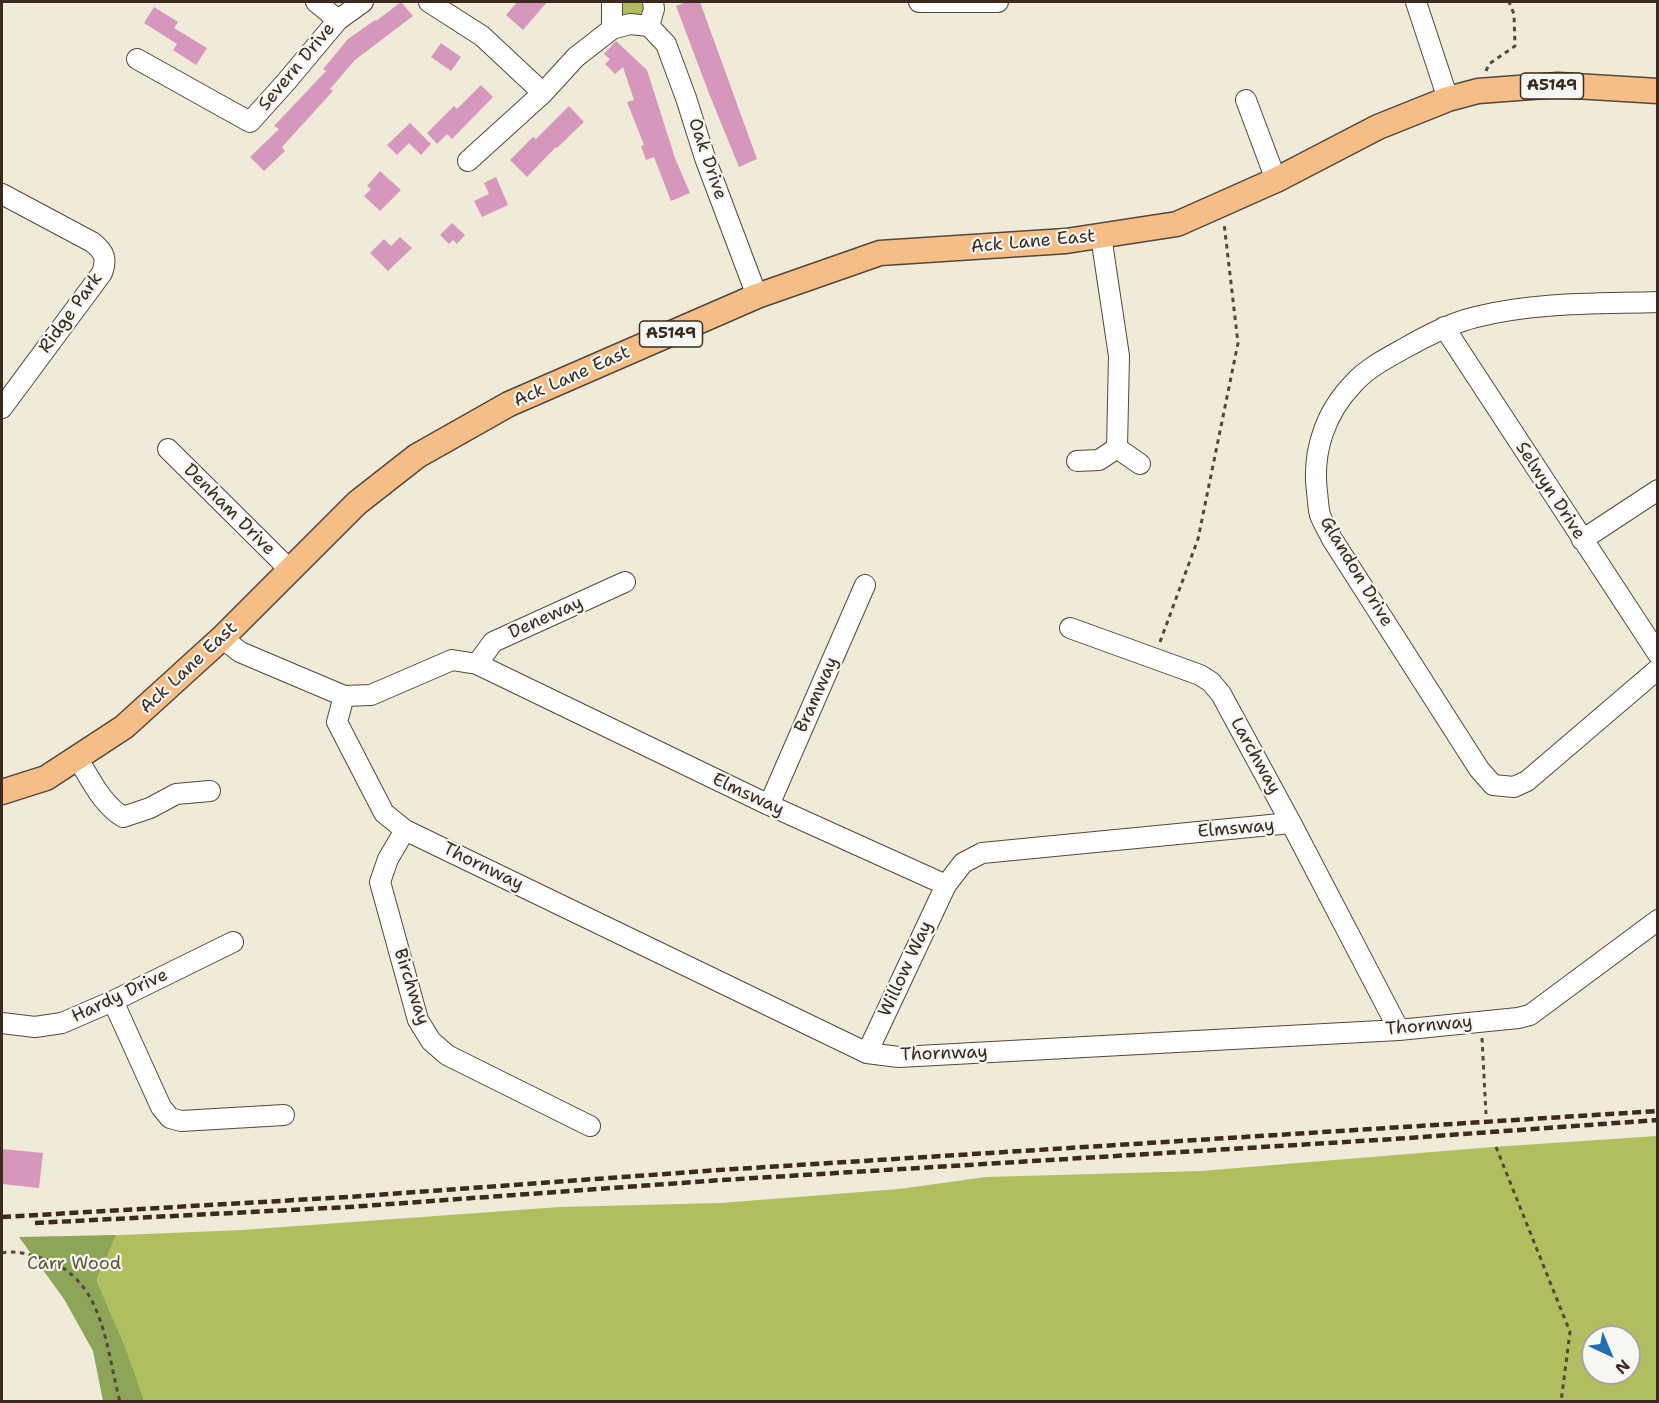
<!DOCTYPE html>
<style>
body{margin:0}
#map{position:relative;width:1659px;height:1403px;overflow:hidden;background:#efebd8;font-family:"Shantell Sans",sans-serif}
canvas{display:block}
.frame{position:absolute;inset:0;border:3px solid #3b2a1e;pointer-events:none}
.north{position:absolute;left:1581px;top:1325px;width:60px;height:60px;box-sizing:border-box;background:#f6f6f2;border:2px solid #aba49d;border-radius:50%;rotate:136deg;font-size:16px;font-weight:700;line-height:24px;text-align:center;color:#3b2a1e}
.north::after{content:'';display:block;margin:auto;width:21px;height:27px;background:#1f6fb2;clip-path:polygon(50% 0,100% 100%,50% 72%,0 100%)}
</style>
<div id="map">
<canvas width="1659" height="1403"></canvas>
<div class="frame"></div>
<div class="north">N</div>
</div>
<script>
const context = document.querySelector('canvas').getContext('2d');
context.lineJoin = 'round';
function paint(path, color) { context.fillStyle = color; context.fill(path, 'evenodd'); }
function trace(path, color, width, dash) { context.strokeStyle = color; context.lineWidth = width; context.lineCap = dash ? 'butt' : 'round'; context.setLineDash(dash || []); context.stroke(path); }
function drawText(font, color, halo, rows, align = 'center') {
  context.font = font + ' "Shantell Sans",sans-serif'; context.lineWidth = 4.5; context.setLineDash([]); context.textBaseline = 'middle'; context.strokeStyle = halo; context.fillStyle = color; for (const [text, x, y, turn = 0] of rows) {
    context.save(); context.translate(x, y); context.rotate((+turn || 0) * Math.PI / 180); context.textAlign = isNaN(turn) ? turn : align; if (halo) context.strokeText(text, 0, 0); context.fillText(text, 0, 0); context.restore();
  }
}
paint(new Path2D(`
 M612,2h41v16l-34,7z
 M1657,1136v265h-1529l-56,-164 170,-7 318,-23 161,-4 178,-14 87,-12 215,-6 292,-24zM1593,1337h36v36h-36z`), '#b1be60');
paint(new Path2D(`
 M116,1235l-20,45 29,67 19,54h-41l-10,-50 -29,-52 -45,-62z`), '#8ca556');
paint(new Path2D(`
 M401,2l12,14 -58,44 -25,29 3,2 -51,56 3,4 -21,20 -14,-14 29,-28 -5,-3 52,-55 -3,-2 25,-30 27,-19 1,1z
 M517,2h30l-24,28 -17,-15z
 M686,2h14l57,157 -18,8 -29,-71 -34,-90z
 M154,7l24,15 -4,6 33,20 -11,17 -23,-15 4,-6 -33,-21z
 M616,41l31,29 28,88 15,35 -19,8 -17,-44 -8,3 -5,-14 3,-1 -17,-43 7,-2 -11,-33 -8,7 -10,-10 5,-5 -6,-5z
 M441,43l20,14 -10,14 -20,-14z
 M481,85l12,12 -41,42 -5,-5 -10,10 -10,-11 27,-27 3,3z
 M569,106l15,16 -27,26 -1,-1 -29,30 -17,-17 23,-23 3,2z
 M410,123l21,21 -10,11 -12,-12 -12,12 -10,-10z
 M380,171l21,19 -21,21 -16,-15 7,-7 -4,-3z
 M496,177l12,28 -26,12 -8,-16 15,-7 -5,-11z
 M452,223l13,12 -8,9 -4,-4 -4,4 -9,-9z
 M400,237l12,11 -24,23 -18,-18 14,-14 7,7z
 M2,1149l41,4 -4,35 -37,-4z`), '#d598bc');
const minor = new Path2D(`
 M316,2l22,18
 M429,2l53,34 61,57
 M612,2v27
 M919,2h79
 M1416,2l32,97
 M649,26l5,-17 -1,-7
 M137,59l113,63 36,-40 52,-62 25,-18
 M1246,100l30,80
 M468,161l75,-68 33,-36 36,-28 18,-5 19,2 17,18 20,54 19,60 52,138
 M2,194l90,48c13,10 15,17 10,31l-100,135
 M1658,302c-61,2 -123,0 -182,15 -25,6 -48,18 -71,31 -18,10 -38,20 -52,36 -28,29 -41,68 -36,108 1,7 1,16 3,23 3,8 8,16 12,24l147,230 14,16 21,2 13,-6 131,-112
 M1444,327l214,327
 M1117,448l23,16
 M168,449l122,121
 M1077,461l22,-1 18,-12 2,-92 -18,-120
 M1582,540l76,-50
 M1070,628l130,47 11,7 10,12 70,129 108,207
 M222,638l18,14 104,44 27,-1 81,-35 25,4 292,141 177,80 17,-22 19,-10 309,-30
 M477,664l16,-22 132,-60
 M344,696l-7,26 47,91 21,17 462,223 32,4 500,-27 119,-12 12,-3 128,-95
 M78,759c13,21 24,45 45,58l27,-9 26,-14 34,-3
 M769,805l96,-220
 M405,830l-17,29 -8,23 38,138 13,21 16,14 143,71
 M113,1001l48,106 9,11 11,3 103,-6
 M2,1023l33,4 27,-4 51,-22 120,-59
 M867,1053l79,-168`);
const major = new Path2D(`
 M2,792l44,-14 78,-51 98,-89 135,-135 60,-47 92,-52 248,-108 123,-43 186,-12 111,-17 99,-44 102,-53 70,-28 30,-8 80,-6 100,6`);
trace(minor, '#56473a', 22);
trace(major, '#56473a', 27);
trace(new Path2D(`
 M1486,71l3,-7 26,-18 -1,-32 -5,-12
 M1160,642l38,-103 40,-196 -14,-120
 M1482,1038l4,76
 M1496,1147l74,185 -9,70
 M2,1253c14,-3 31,2 45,7 58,22 59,90 73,142`), '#56473a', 3, [4.5, 4.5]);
trace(minor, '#fff', 20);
trace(major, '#f6be87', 24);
trace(new Path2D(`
 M2,1217l346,-20 371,-27 939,-59
 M35,1223l314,-16 373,-27 672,-41 264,-19`), '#3b2a1e', 4.5, [9, 4.5]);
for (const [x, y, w] of [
 [1552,86,63],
 [671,334,63]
]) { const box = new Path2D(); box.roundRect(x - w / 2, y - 13, w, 26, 4.5); context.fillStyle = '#f6f6f2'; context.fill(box); trace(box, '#3b2a1e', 1.5); }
drawText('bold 16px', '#3b2a1e', null, [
 ["A5149",1552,86],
 ["A5149",671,334]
]);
drawText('18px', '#3b2a1e', '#f6f6f2', [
 ["Severn Drive",297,67,-50],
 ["Oak Drive",707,159,71],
 ["Ack Lane East",1033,242,-5],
 ["Ridge Park",71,313,-54],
 ["Ack Lane East",572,377,-24],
 ["Selwyn Drive",1550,491,57],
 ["Denham Drive",229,510,45],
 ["Glandon Drive",1356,572,59],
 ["Deneway",546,618,-24],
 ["Ack Lane East",189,668,-43],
 ["Bramway",817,695,-66],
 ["Larchway",1255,756,61],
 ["Elmsway",748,795,25],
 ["Elmsway",1236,829,-5],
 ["Thornway",483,867,26],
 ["Willow Way",906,969,-65],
 ["Birchway",411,987,72],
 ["Hardy Drive",120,996,-25],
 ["Thornway",1429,1026,-5],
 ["Thornway",944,1054,-2]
]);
drawText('18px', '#5e5632', '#f6f6f2', [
 ["Carr Wood",74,1264]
]);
</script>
